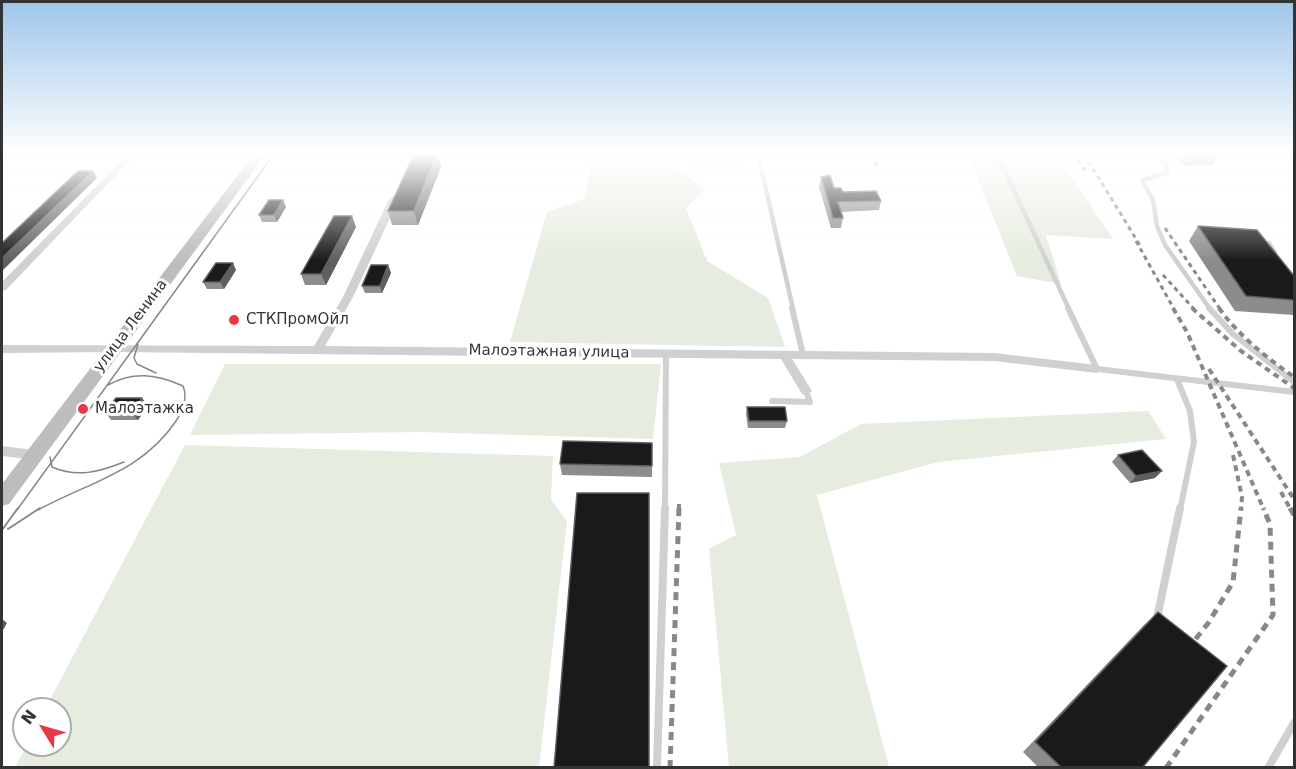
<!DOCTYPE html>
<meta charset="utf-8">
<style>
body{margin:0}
#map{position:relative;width:1296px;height:769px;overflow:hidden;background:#fff;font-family:"DejaVu Sans",sans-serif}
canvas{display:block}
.frame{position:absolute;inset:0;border:3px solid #333;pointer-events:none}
.north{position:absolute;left:12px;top:697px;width:60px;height:60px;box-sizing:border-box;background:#fff;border:2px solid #adadad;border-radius:50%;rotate:307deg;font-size:16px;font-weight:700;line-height:24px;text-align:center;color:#333}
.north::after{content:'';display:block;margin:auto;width:21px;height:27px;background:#e63946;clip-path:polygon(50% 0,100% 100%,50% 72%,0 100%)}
</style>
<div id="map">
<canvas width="1296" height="769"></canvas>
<div class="frame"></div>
<div class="north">N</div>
</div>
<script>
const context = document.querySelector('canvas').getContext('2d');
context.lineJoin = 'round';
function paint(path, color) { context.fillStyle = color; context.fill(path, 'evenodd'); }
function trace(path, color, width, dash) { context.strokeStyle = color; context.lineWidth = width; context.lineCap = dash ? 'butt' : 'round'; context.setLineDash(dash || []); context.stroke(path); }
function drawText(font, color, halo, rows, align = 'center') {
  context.font = font + ' "DejaVu Sans",sans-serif'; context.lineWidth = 6; context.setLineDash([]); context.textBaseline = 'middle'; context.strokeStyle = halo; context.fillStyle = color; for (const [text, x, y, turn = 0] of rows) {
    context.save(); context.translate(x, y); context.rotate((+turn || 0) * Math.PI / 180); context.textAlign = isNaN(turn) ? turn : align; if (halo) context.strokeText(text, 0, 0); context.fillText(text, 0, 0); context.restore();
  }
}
paint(new Path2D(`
 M593,154h81l-1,14 32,21 -19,19 21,53 61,37 17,49 -275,-5 37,-130 37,-13z
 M690,154h52l2,15 -56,-6z
 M968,154h88l57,85 -67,-4 15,49 -44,-8z
 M225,364h436l-8,75 -233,-7 -230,3z
 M1148,411l18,28 -228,23 -121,33 72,272h-160l-20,-218 27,-14 -17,-72 81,-6 61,-33z
 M185,445l368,11 -2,44 16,21 -28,246h-524l12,-22h33v-36h-15z`), '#e6ecdf');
trace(new Path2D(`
 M758,154l35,155
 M997,154l72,155
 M1158,154l8,9 1,10 -25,7 11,20 4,26 8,19 45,64
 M1269,243l6,10`), '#d0d0d0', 4.5);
trace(new Path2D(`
 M792,308l11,47
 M1068,308l29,61 197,23
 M1209,308l24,26 61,48
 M1177,379l13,32 4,31 -14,68
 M772,401l38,1 -4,-11
 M665,510l1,-157`), '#d0d0d0', 6);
trace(new Path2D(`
 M1157,618l23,-110
 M657,768l8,-260
 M1268,768l26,-45`), '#d0d0d0', 8);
paint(new Path2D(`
 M2,154h8l-8,7z
 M128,154h8l-130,136 -4,1v-9z
 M394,196l5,3 -46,98 -28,49 669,7 103,12 6,4 -6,4 -103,-12 -202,-2 20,32 -6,4 -4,-1 -21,-35 -666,-7 -113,1v-8l312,1 29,-49 46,-98z
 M2,446l32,4 5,1 2,4 -2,4 -5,1 -32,-4z`), '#d0d0d0');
paint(new Path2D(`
 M254,154h12l-257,350 -7,2v-22z`), '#bdbdbd');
trace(new Path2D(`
 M138,344l-4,14 3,6 19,9
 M50,457l2,10c25,11 47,5 72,-5
 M17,510l257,-356
 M38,510c51,-28 104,-38 138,-89 7,-11 12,-23 7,-35 -26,-12 -50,-15 -75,-1`), '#888', 1.5);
trace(new Path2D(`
 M8,529l32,-21
 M2,530l16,-22`), '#888', 2);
trace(new Path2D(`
 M1072,154l15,18
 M1084,154l57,93
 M1289,154l5,7
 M876,166l3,-12
 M1165,228l55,81
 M1136,241l38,68
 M1163,275l31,34`), '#888', 3, [4.5, 4]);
trace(new Path2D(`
 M1173,308l14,24 77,178
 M1192,308l49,43 53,37
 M1219,308c19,27 48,50 75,69
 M1209,369l85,130
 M1233,455l9,42 -1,13
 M1281,492l10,18
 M679,510v-10`), '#888', 4, [6, 4.5]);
trace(new Path2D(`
 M1290,508l4,7
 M1187,650l22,-28 24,-40 8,-74
 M670,768l9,-260
 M1166,768l107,-153 -3,-91 -7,-16`), '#888', 5, [8, 6]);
paint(new Path2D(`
 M438,154l3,13 -23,58h-26l-4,-14z
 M1172,154h45l2,1 -7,10 -26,1z
 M821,177l13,11 9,4 38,9 -2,9 -38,2 2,6 -2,10h-10l-12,-41z
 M286,207l-9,15h-15l-3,-7z
 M1198,226l96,50v39l-59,-4 -46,-70z
 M356,227l-30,58h-21l-4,-11z
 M388,265l3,8 -9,20h-17l-3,-7z
 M236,270l-12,19h-17l-4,-7z
 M142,398l6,8 -10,14h-27l-6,-8z
 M747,407l40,14 -2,7h-37l-2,-14z
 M652,443v34l-90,-2 -2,-11z
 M1118,455l37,23 -25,5 -18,-21z
 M1158,612l-16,156h-103l-16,-16 121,-127z`), '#8c8c8c');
paint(new Path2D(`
 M438,154l3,13 -23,58 -4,-14z
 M93,171l4,7 -95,93v-13z
 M283,200l3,7 -9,15 -3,-7z
 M352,216l4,11 -30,58 -5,-11z
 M233,263l3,7 -12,19 -4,-7z
 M388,265l3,8 -9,20 -2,-7z
 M142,398l6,8 -10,14 -6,-7z
 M1162,471l-7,7 -25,5 6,-7z
 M2,619l5,4 -5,9z`), '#5f5f5f');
const building = new Path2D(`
 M414,154h23l-23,57h-26z
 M1189,154h28l2,1 -27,1z
 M78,171h15l-91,87v-15z
 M830,175l4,13h7l2,4 33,-1 5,10 -43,1 5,16h-10l-12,-41z
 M269,200h14l-9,15h-15z
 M334,216h18l-31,58h-20z
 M1198,226l59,4 37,46v24l-48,-4z
 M216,263h17l-13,19h-17z
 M371,265h17l-8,21h-18z
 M116,398h26l-10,15 -27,-1z
 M747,407h38l2,14h-38z
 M563,441l89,2v23l-92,-2z
 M1142,450l20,21 -26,5 -18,-21z
 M577,493h72v275h-95z
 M1158,612l69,54 -85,102h-80l-27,-26z`);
paint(building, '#1a1a1a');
trace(building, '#5f5f5f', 1.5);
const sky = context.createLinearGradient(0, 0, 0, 261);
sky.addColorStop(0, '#9ec6ea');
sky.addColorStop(0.59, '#fff');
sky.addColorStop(1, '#ffffff00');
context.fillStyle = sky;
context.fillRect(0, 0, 1296, 261);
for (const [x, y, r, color] of [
 [234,320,6,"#e63946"],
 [83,409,6,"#e63946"]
]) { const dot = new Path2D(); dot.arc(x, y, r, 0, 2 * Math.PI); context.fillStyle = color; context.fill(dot); trace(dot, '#fff', 2); }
drawText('15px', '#333', '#fff', [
 ["СТКПромОйл",246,320],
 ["Малоэтажка",95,409]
], 'left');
drawText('15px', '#333', '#fff', [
 ["улица Ленина",131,326,-53],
 ["Малоэтажная улица",549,352,1]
]);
</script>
